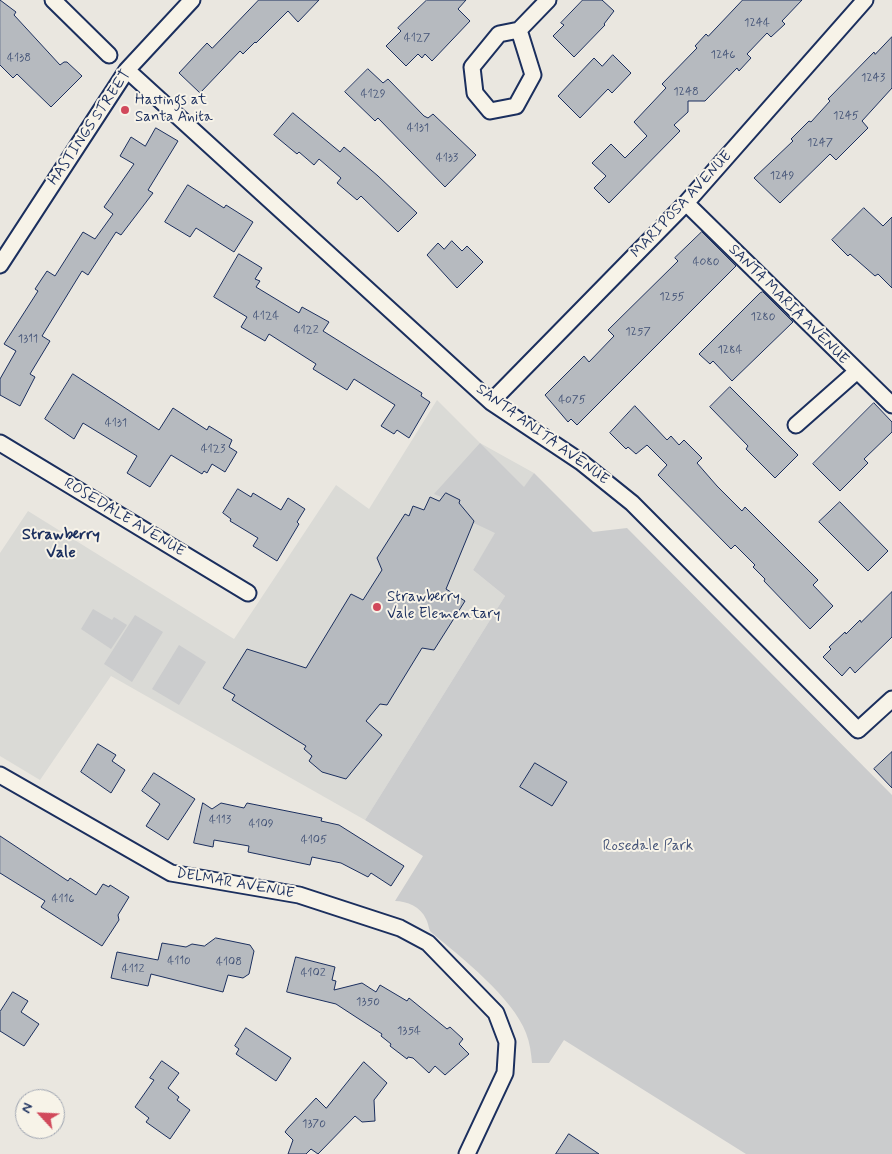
<!DOCTYPE html>
<style>
body{margin:0}
#map{position:relative;width:892px;height:1154px;overflow:hidden;background:#eae7e0;font-family:Mynerve,sans-serif}
canvas{display:block}
.north{position:absolute;left:15px;top:1089px;width:50px;height:50px;box-sizing:border-box;background:#f7f3e8;border:1px solid #9fa5b1;border-radius:50%;rotate:295deg;font-size:14px;font-weight:700;line-height:20px;text-align:center;color:#1b2f5e}
.north::after{content:'';display:block;margin:auto;width:18px;height:22px;background:#d1495b;clip-path:polygon(50% 0,100% 100%,50% 72%,0 100%)}
</style>
<div id="map">
<canvas width="892" height="1154"></canvas>
<div class="north">N</div>
</div>
<script>
const context = document.querySelector('canvas').getContext('2d');
context.lineJoin = 'round';
function paint(path, color) { context.fillStyle = color; context.fill(path, 'evenodd'); }
function trace(path, color, width, dash) { context.strokeStyle = color; context.lineWidth = width; context.lineCap = dash ? 'butt' : 'round'; context.setLineDash(dash || []); context.stroke(path); }
function drawText(font, color, halo, rows, align = 'center') {
  context.font = font + ' Mynerve,sans-serif'; context.lineWidth = 4; context.setLineDash([]); context.textBaseline = 'middle'; context.strokeStyle = halo; context.fillStyle = color; for (const [text, x, y, turn = 0] of rows) {
    context.save(); context.translate(x, y); context.rotate((+turn || 0) * Math.PI / 180); context.textAlign = isNaN(turn) ? turn : align; if (halo) context.strokeText(text, 0, 0); context.fillText(text, 0, 0); context.restore();
  }
}
paint(new Path2D(`
 M437,400l43,43 54,30 -61,97 32,26 -140,224 -254,-144 -71,104 -40,-24v-203l28,-42 206,128 102,-154 33,24z`), '#dadad6');
paint(new Path2D(`
 M480,443l44,44 10,-14 59,59 34,-4 265,267v359h-146l-182,-114 -15,23h-17c-1,-10 -2,-20 -6,-30 -13,-35 -65,-76 -94,-100 -4,-3 -3,-9 -6,-14 -5,-12 -19,-18 -31,-18l28,-45 -58,-36 140,-224 -32,-26 22,-37 -36,-17 4,-10 -29,-12z
 M93,609l19,11 2,-3 13,8 -16,24 -30,-20z
 M135,615l28,17 -31,50 -28,-18z
 M179,645l27,17 -27,43 -27,-16z`), '#cbcccd');
const building = new Path2D(`
 M0,0l16,12 -2,3 46,50 4,-3h3l15,14 -31,31 -34,-33 -4,4 -13,-13z
 M259,0h60l-21,22 -10,-11 -32,32 -1,-1 -12,12 -3,-3 -40,42 -21,-20 28,-30 5,5z
 M427,0h39l-8,9 12,12 -38,40 -7,-7 -3,4 -4,-4 -12,12 -20,-20 15,-15 -3,-3z
 M583,0h19l12,11 -10,13 1,1 -31,32 -21,-21 11,-11 -3,-2z
 M743,0h59l-20,21 3,3 -14,13 -4,-4 -20,21 4,4 -12,13 -2,-3 -32,33h-17v11l-14,13 6,6 -71,72 -15,-15 12,-12 -14,-13 19,-19 14,14 22,-22 -13,-14 32,-34 -4,-4 35,-36 -2,-2 11,-12 2,2z
 M892,37v51l-30,33 6,7 -32,32 -6,-6 -50,49 -26,-25 39,-37 -2,-2 18,-18 2,1 19,-21 -2,-2 46,-47 1,2z
 M613,55l18,18 -19,20 -4,-4 -28,29 -22,-22 36,-38 8,8z
 M368,69l15,14 5,-4 36,37 4,2 5,-4 43,41 -31,32 -67,-69 -3,3 -30,-29z
 M293,113l47,39 4,-5 34,29 39,37 -19,19 -37,-36 -4,4 -20,-17 4,-5 -22,-19 -5,6 -15,-13 -2,2 -23,-19z
 M156,128l22,13 -30,49 5,3 -32,42 -5,-3 -28,43 -6,-4 -40,65 8,5 -20,33 5,3 -15,29 -20,-11v-16l16,-28 -12,-7 34,-53 -3,-2 12,-18 8,5 28,-44 12,7 18,-25 -9,-7 30,-43 -14,-8 11,-19 14,9z
 M188,185l36,23 2,-3 27,17 -19,30 -38,-24 -6,9 -25,-15z
 M864,208l19,18 9,-9v71l-14,-14 -3,2 -25,-22 -2,2 -16,-16z
 M702,232l34,34 -159,159 -6,-6 -3,3 -23,-27 39,-39 5,6 25,-26 -6,-6 70,-69 -3,-3z
 M452,241l10,10 5,-5 16,16 -26,26 -30,-33 11,-12 6,6z
 M239,254l23,14 -7,11 5,2 -4,6 43,26 3,-6 27,15 -6,9 99,62 -1,3 9,6 -21,36 -12,-8 -3,4 -13,-8 14,-21 -41,-26 -7,11 -34,-21 3,-5 -47,-30 -4,7 -24,-14 6,-10 -33,-20z
 M763,292l30,30 -61,59 -19,-20 -3,3 -11,-10 61,-61z
 M73,374l86,56 14,-22 34,22 2,-4 23,14 -3,7 8,5 -12,20 -13,-8 -5,9 -3,-2 -2,3 -31,-19 -21,32 -23,-14 10,-17 -54,-33 -9,16 -29,-20z
 M730,387l68,68 -23,23 -29,-29 2,-3 -38,-39z
 M874,403l18,19v10l-28,27 4,4 -28,28 -27,-27z
 M635,406l32,34 4,-4 8,9 5,-5 18,18 -5,5 20,23 25,25 3,-4 73,73 -5,5 20,21 -23,23 -46,-48 1,-2 -12,-12 2,-2 -20,-20 -4,4 -73,-74 9,-10 -20,-20 -11,9 -8,-7 -2,2 -16,-16z
 M238,489l13,8 2,-4 28,17 7,-12 17,11 -8,13 2,2 -22,37 -24,-15 5,-8 -28,-17 1,-2 -8,-6z
 M446,493l14,7 -1,3 15,18 -28,68 19,12 -31,49 -12,-2 -35,57 -7,-1 -14,17 16,14 -36,44 -24,-7 -13,-11 3,-5 -8,-7 2,-3 -74,-46 3,-5 -12,-7 24,-39 59,19 45,-74 12,6 19,-30 -5,-12 28,-44 4,2 4,-10 11,4 6,-13 9,4z
 M840,502l48,49 -20,20 -49,-49z
 M892,592v45l-37,36 -5,-6 -8,9 -19,-19 8,-8 -2,-2 16,-15 1,2 14,-14 1,2z
 M98,744l18,11 -4,6 13,9 -14,23 -30,-21z
 M892,752v36l-18,-19z
 M535,763l32,19 -15,24 -32,-19z
 M154,773l41,26 -27,41 -22,-14 14,-22 -18,-13z
 M203,803l9,6 9,-6 23,5 3,-5 75,15 -1,3 18,4 65,41 -13,20 -20,-13 -3,4 -27,-14 -29,-6 -2,8 -62,-13 1,-6 -35,-6 -1,7 -19,-4z
 M0,836l68,45 2,-3 26,17 7,-11 6,3 1,-2 19,12 -11,18 1,5 -17,26 -61,-39 4,-6 -45,-28z
 M216,938l34,7 4,6 -5,23 -6,4 -15,-3 -5,17 -72,-18 -3,12 -37,-8 6,-26 41,8 4,-17 24,4 6,-3 12,2z
 M296,957l39,10 -3,13 4,1 -2,9 28,-7 14,9 4,-7 27,16 2,-3 38,31 3,-2 13,12 -4,5 10,10 -24,21 -10,-9 -6,7 -16,-15 -5,-1 -1,2 -17,-13 1,-2 -10,-8 1,-2 -46,-30 -49,-12z
 M13,992l15,9 -7,11 18,12 -15,22 -24,-15v-19z
 M246,1028l45,30 -15,23 -40,-27 3,-5 -4,-3z
 M162,1061l17,12 -11,15 11,9 -2,3 13,10 -20,29 -24,-17 3,-4 -14,-11 19,-27 -4,-2z
 M364,1062l23,21 -13,17 1,21 -13,1 -7,-6 -37,38 -7,-5 -5,5h-18l5,-14 -8,-8 3,-4 28,-30 10,10z
 M569,1134l30,20h-43z`);
paint(building, '#b6babf');
trace(building, '#1b2f5e', 1);
const minor = new Path2D(`
 M53,0l56,55
 M519,30l14,45 -17,31 -26,5 -15,-18 -3,-26 27,-33 20,-4 29,-30
 M127,70l364,332 90,60 51,41 226,227 34,-31
 M686,203l206,202
 M0,265l127,-195 65,-70
 M491,402l195,-199 179,-203
 M796,425l60,-53
 M0,443l248,150
 M0,775l171,98 128,22 101,33 28,15 68,70 11,29 -2,31 -38,81`);
trace(minor, '#1b2f5e', 19);
trace(minor, '#f7f3e8', 15);
for (const [x, y, r, color] of [
 [125,110,5,"#d1495b"],
 [377,607,5,"#d1495b"]
]) { const dot = new Path2D(); dot.arc(x, y, r, 0, 2 * Math.PI); context.fillStyle = color; context.fill(dot); trace(dot, '#f7f3e8', 2); }
drawText('12px', '#425276', null, [
 ["1244",757,23],
 ["4127",417,38],
 ["1246",723,55],
 ["4138",19,58],
 ["1243",873,78],
 ["1248",686,92],
 ["4129",373,94],
 ["1245",846,116],
 ["4131",418,128],
 ["1247",820,143],
 ["4133",447,158],
 ["1249",782,176],
 ["4080",706,262],
 ["1255",672,297],
 ["4124",266,316],
 ["1280",763,317],
 ["4122",306,330],
 ["1257",638,332],
 ["1311",28,339],
 ["1284",730,350],
 ["4075",572,400],
 ["4131",116,423],
 ["4123",213,449],
 ["4113",220,820],
 ["4109",261,824],
 ["4105",314,840],
 ["4116",63,899],
 ["4110",179,961],
 ["4108",229,962],
 ["4112",133,969],
 ["4102",313,973],
 ["1350",368,1002],
 ["1354",409,1031],
 ["1370",314,1124]
]);
drawText('15px', '#1b2f5e', '#f7f3e8', [
 ["Hastings at",135,101],
 ["Santa Anita",135,118],
 ["Strawberry",387,598],
 ["Vale Elementary",387,615]
], 'left');
drawText('15px', '#1b2f5e', '#f7f3e8', [
 ["HASTINGS STREET",90,128,-56],
 ["MARIPOSA AVENUE",682,205,-47],
 ["SANTA MARIA AVENUE",788,305,45],
 ["SANTA ANITA AVENUE",542,435,36],
 ["ROSEDALE AVENUE",124,518,31],
 ["DELMAR AVENUE",235,884,10]
]);
drawText('15px', '#47567a', '#f7f3e8', [
 ["Rosedale Park",648,847]
]);
drawText('bold 16px', '#1b2f5e', '#f7f3e8', [
 ["Strawberry",61,536],
 ["Vale",61,554]
]);
</script>
